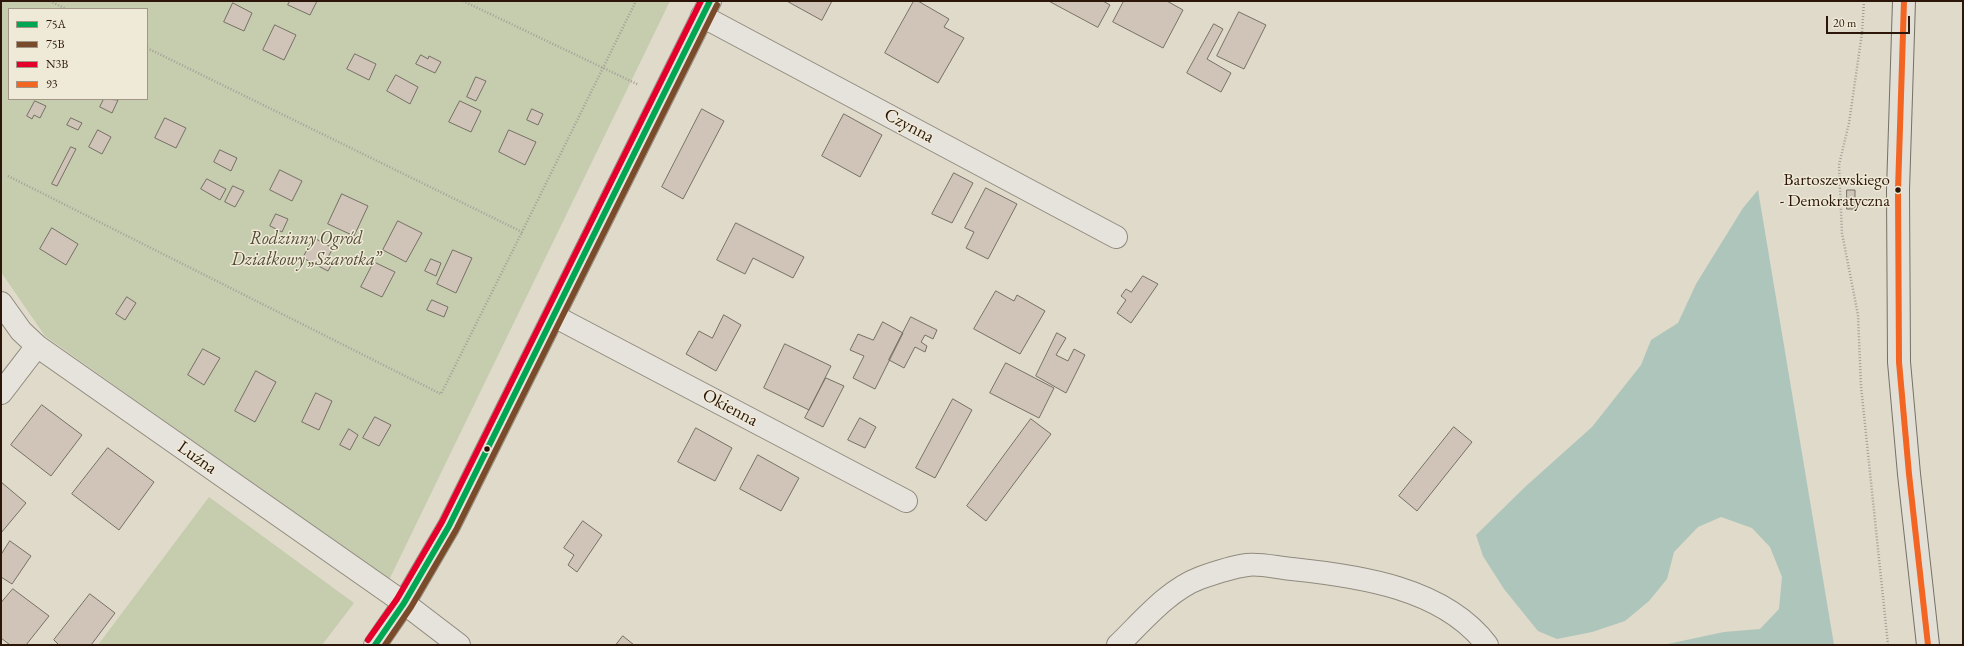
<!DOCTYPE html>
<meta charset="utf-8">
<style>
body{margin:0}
#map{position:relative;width:1964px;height:646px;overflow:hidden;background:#dfdac9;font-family:"EB Garamond",serif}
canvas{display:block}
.frame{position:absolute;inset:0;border:2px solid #2c1609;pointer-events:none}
.legend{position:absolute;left:8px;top:8px;width:140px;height:92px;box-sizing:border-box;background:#efead7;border:1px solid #a19585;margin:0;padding:5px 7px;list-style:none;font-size:12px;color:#2c1609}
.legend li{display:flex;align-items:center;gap:8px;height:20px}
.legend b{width:20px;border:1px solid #a19585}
.scale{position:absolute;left:1826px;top:16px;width:84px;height:18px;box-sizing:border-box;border:2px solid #2c1609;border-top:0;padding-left:5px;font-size:12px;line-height:14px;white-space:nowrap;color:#2c1609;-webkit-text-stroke:3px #efead7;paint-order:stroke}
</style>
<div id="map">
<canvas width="1964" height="646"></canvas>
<div class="frame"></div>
<ul class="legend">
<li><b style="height:5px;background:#00a651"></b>75A</li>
<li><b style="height:5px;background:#7a4b2a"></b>75B</li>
<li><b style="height:5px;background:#e4002b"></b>N3B</li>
<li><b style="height:5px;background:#f26522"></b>93</li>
</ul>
<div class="scale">20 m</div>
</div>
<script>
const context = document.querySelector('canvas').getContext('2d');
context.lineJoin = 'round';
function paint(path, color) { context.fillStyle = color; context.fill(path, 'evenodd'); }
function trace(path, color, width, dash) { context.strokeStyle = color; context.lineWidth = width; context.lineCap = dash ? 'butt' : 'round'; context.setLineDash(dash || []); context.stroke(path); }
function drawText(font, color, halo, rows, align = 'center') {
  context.font = font + ' "EB Garamond",serif'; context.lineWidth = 3; context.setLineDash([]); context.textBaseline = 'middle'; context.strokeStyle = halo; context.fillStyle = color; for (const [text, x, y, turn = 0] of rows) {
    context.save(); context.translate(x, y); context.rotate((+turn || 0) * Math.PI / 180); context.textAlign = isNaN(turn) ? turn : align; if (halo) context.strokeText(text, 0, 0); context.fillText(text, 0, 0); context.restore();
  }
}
paint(new Path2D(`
 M1,1h669l-281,579 -344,-244 -44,-64zM9,9h138v90h-138z
 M209,497l145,106 -32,42h-224z`), '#c5cdae');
paint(new Path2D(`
 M1758,190l76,455h-171l61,-13 36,-3 19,-20 3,-32 -12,-30 -18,-19 -31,-11 -23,10 -24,25 -7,27 -18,22 -24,20 -33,11 -35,7 -19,-8 -34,-42 -21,-33 -7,-21 49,-48 67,-60 49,-62 10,-25 27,-17 18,-39 47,-76z`), '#adc5ba');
const building = new Path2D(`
 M290,1h27l-7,14 -22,-10z
 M787,1h45l-10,19z
 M914,1h4l31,18 -5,8 20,11 -26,45 -53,-30z
 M1049,1h54l7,4 -12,22z
 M1124,1h43l16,9 -20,38 -50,-26z
 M233,3l19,10 -8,18 -20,-9z
 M1239,12l27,13 -22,44 -27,-13z
 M1214,24l9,5 -16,30 24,14 -10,19 -34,-19z
 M275,25l21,10 -12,25 -21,-10z
 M355,54l21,10 -7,16 -22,-11z
 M421,55l7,4 1,-3 12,6 -6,11 -19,-9z
 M396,75l22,12 -8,17 -23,-13z
 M476,77l10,4 -10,20 -9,-4z
 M104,99l14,1 -6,13 -12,-6z
 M35,101l11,5 -6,12 -6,-3 -2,4 -5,-3z
 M460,101l21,10 -10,21 -22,-10z
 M532,109l11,5 -5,11 -11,-5z
 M702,109l22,12 -41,78 -21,-12z
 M844,114l38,21 -22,42 -38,-21z
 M71,118l11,5 -4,7 -11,-5z
 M165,118l21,10 -10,20 -21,-10z
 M98,130l13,7 -9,17 -13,-7z
 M509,130l27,12 -11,23 -26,-13z
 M71,147l5,2 -19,37 -5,-2z
 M220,150l17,8 -6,13 -17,-9z
 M280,170l22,11 -10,20 -22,-11z
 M954,173l19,10 -21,40 -20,-9z
 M207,179l19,10 -6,11 -19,-11z
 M233,186l11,5 -9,16 -10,-5z
 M986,188l31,16 -29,55 -22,-11 8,-16 -9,-4z
 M1847,190h8v19h-8z
 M342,194l26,12 -14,30 -26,-12z
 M276,214l12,5 -6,13 -12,-6z
 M398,221l24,12 -16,29 -23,-12z
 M736,223l68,34 -11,21 -40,-20 -8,16 -28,-14z
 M52,228l26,16 -12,21 -26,-16z
 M314,238l19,10 -5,9 6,3 -6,11 -25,-13z
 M453,250l19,8 -16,35 -19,-9z
 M431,259l10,4 -5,13 -11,-5z
 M374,262l21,10 -13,25 -21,-10z
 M1143,276l15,8 -27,39 -14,-10 9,-13 -5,-4 5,-7 5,3z
 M996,291l18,10 3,-6 28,16 -25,43 -46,-25z
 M127,297l9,6 -11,17 -9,-6z
 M432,300l16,7 -4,10 -17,-7z
 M724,315l17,10 -25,46 -30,-17 13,-23 13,7z
 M911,317l26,13 -4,9 -8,-4 -4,7 6,4 -2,6 -10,-5 -11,21 -15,-8z
 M883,322l20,11 -28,56 -22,-11 11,-22 -14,-6 8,-16 15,6z
 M1057,333l9,5 -10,17 12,6 6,-12 11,6 -19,38 -30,-17z
 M785,344l46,22 -22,44 -45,-22z
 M203,349l17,9 -16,27 -16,-10z
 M1006,363l48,25 -15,30 -49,-25z
 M256,371l20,11 -21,40 -20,-11z
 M826,378l18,8 -21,41 -18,-9z
 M316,393l16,8 -13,29 -17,-8z
 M953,399l19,11 -37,68 -19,-10z
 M42,405l40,30 -31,41 -40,-31z
 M375,417l16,8 -12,21 -16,-8z
 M860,418l16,9 -11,21 -17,-8z
 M1031,419l20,15 -65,87 -19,-15z
 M1454,427l18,15 -55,69 -18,-15z
 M696,428l36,20 -17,33 -37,-19z
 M349,429l9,6 -8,15 -10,-5z
 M108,448l46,34 -35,48 -47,-36z
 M758,455l41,23 -18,33 -41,-22z
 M1,482l25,21 -25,30z
 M583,521l19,14 -25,37 -9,-7 6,-10 -10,-7z
 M10,541l21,15 -19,28 -11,-7v-22z
 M13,589l36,27 -23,29h-16l-9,-7v-35z
 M90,594l25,19 -24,32h-32l-5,-5z
 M623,636l11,9h-18z`);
paint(building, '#d0c4b8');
trace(building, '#767065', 1);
const minor = new Path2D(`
 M702,16l414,221
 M1,303l20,28 16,15 367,257 55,42
 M554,316l352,185
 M1,393l36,-47
 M375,645l29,-42 45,-77 261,-525
 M1118,645c24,-23 50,-55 82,-67 14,-5 32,-11 47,-13 13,-2 31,3 45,4 67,7 152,19 195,76`);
const major = new Path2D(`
 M1904,1l-6,189 1,172 10,112 19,171`);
trace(minor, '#908a7f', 24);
trace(major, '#767065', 24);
trace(new Path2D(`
 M50,1l16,8
 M463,1l176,84
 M1864,1l-2,32 -13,90 -10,42 3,68 16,82 3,71 27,259
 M147,48l375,184 114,-231
 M8,176l433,218 81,-162`), '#a39e97', 2.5, [1, 2]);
trace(minor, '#e6e3dc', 22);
trace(major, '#e2dfd6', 22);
trace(new Path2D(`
 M375,645l29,-42 45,-77 261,-525`), '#00a651', 6);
trace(new Path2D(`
 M385,645l26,-38 45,-77 261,-525`), '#7a4b2a', 6);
trace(new Path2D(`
 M368,640l29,-41 45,-77 259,-521`), '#e4002b', 6);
trace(new Path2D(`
 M1904,1l-6,189 1,172 10,112 19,171`), '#f26522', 6);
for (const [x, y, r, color] of [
 [1898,190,3.5,"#2c1609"],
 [487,449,3.5,"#2c1609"]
]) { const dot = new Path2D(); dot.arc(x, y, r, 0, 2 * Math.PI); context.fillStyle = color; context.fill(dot); trace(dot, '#efead7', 1.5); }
drawText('17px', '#2c1609', '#efead7', [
 ["Bartoszewskiego",1890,180],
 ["- Demokratyczna",1890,201]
], 'right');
drawText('18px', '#2c1609', '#efead7', [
 ["Czynna",909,126,28],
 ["Okienna",730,408,28],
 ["Luźna",197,458,35]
]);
drawText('italic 18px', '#534a34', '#efead7', [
 ["Rodzinny Ogród",306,239],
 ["Działkowy „Szarotka”",306,260]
]);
</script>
